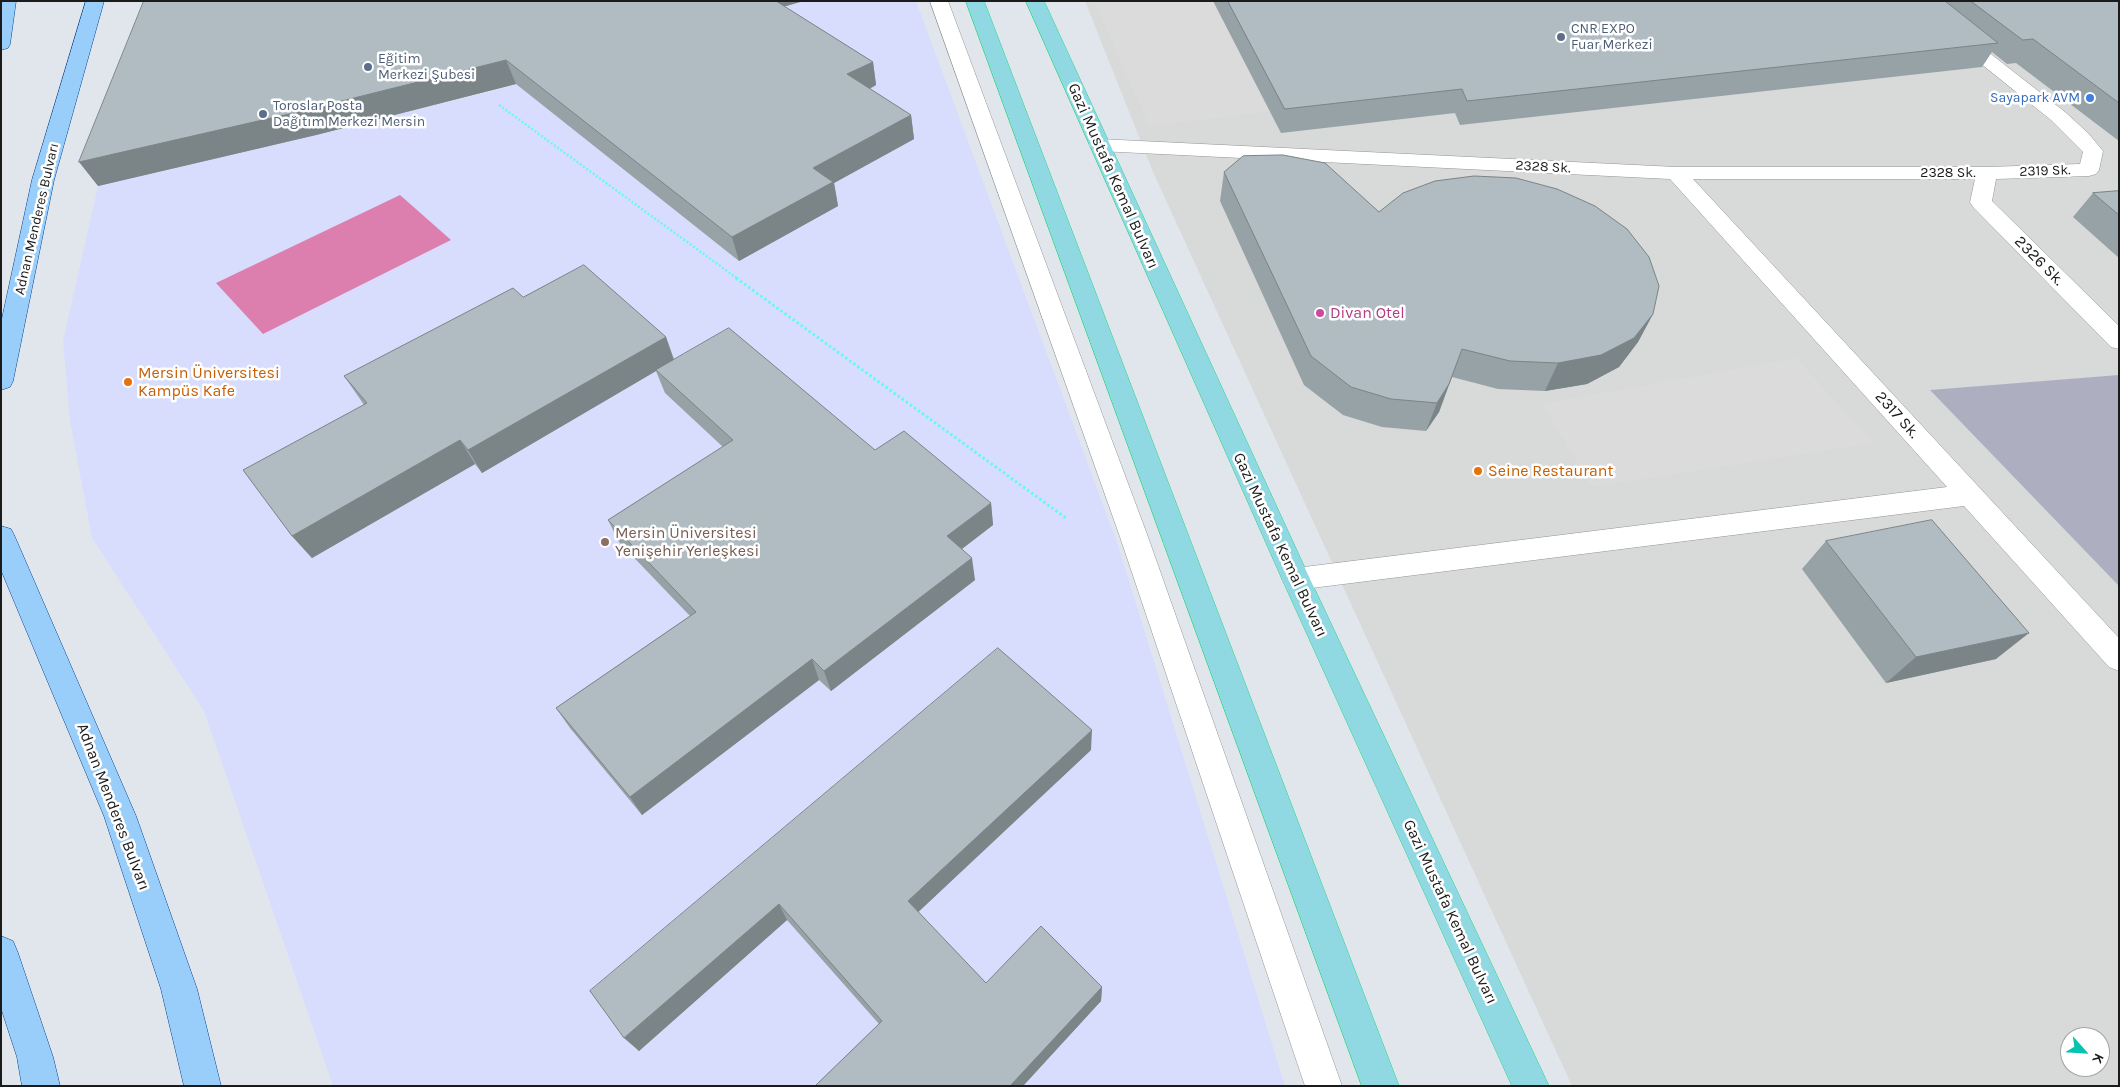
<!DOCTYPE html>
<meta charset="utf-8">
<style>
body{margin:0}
#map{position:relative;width:2120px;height:1087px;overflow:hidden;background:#e1e6ed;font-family:Karla,sans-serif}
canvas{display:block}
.frame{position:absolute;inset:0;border:2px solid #1b1b1b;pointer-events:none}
.north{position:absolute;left:2060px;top:1027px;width:50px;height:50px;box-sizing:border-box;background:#fff;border:1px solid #a4a4a4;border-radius:50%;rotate:116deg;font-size:14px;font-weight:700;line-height:20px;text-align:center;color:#1b1b1b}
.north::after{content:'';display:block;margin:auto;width:18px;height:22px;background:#03c4ae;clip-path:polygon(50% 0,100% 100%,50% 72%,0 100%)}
</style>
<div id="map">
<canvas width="2120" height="1087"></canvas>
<div class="frame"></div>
<div class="north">K</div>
</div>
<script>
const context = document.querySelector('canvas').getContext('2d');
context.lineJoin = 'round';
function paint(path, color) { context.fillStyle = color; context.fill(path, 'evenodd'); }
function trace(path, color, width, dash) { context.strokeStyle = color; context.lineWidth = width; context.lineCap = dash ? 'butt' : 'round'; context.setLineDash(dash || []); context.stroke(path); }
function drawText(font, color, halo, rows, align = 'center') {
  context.font = font + ' Karla,sans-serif'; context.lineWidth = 5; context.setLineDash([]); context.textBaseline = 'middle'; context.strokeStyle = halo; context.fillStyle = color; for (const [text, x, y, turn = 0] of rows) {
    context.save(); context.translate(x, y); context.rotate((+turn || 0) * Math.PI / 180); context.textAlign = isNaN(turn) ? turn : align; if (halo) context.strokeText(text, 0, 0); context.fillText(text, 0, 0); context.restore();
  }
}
paint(new Path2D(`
 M1085,1h1034v1085h-547l-419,-914zM2070,1037h30v30h-30z`), '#d8d9d9');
paint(new Path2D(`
 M804,1h112l202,544 167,541h-952l-129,-375 -112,-173 -22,-117 -7,-80 35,-155 387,-93z`), '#d8ddfe');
paint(new Path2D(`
 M2119,375v211l-189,-196z`), '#adafc1');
paint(new Path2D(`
 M400,195l51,45 -188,94 -47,-51z`), '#dc7fae');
paint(new Path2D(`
 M1094,1h124l55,110 -124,15z
 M1796,358l78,85 -282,44 -50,-83z`), '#dbdbdb');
const minor = new Path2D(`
 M930,1h18l200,536 194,549h-37l-185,-549z
 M1903,1h20l142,111 23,21 15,18 -4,19 -3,4 -7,2 -93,3 -4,22 127,125v23l-8,-2 -138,-140 -3,-5 5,-23h-282l426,459v33l-10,-4 -145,-161 -668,84 -10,-3 -4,-8 4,-8 10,-3 651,-81 -277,-308 -571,-28 -7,-2 -3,-4 3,-4 7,-2 577,28h311l93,-3 3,-12 -32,-32z`);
const primary = new Path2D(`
 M1,1h15l-6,43 -2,4 -7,2z
 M86,1h18l-50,179 -41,201 -3,6 -9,3v-67l31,-143z
 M1,526l10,3 4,8 121,279 61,173 24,97h-37l-23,-97 -57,-173 -103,-246z
 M1,936l12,5 5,12 35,104 7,29h-38l-5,-29 -16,-49z`);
const trunk = new Path2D(`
 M966,1h18l415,1085h-37z
 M1026,1h18l266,578 239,507h-37l-230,-507z`);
trace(minor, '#959595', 1);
trace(primary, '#024291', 1);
trace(trunk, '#25d384', 1);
trace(new Path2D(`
 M499,105l239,174`), '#67f8f6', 2.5, [2, 2]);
trace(new Path2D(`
 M736,278l330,240`), '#67f8f6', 3, [2.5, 2.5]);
paint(minor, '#fff');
paint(primary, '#99cefa');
paint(trunk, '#90d9e2');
paint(new Path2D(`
 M144,1l641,6 88,55 3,23 -6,4 41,26 3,24 -80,44 4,23 -99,55 -223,-177 -200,51 -218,51z
 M1213,1h906v140l-103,-78 -9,1 -15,-12 -10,15 -522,58 -5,-12 -174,20z
 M1224,172l155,40 274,102 -15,28 -19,25 -32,17 -42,7 -47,-2 -46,-12 -13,35 -13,19 -44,-4 -39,-12 -39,-30 -84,-184z
 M2119,191v67l-46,-41 20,-24z
 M523,297l143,40 8,22 317,144 2,22 -31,24 13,31 -144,111 -12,-11 -177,135 -72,-87 -14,-20 134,-92 -71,-74 -11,-22 115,-73 -58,-54 -9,-22 -174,102 -7,-9 -163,94 -20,-22 72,-131 -4,-6 -16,-23z
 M1826,541l170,118 -110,24 -84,-114z
 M1091,750l-173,162 68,71 116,4 -1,14 -78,85h-208l64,-62 -92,-104 -148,131 -49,-60z`), '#97a2a6');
paint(new Path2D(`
 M760,1h44l-42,12z
 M506,60l10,24 -200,51 -218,51 -19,-24z
 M873,62l3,23 -25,13 -4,-24z
 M911,115l3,24 -80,44 4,23 -99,55 -7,-24 81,-69z
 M1653,314l-15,28 -19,25 -32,17 -42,7 13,-28z
 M666,337l8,24 -18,9v1l-174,102 -14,-23z
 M1462,349l-23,63 -13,19 11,-28z
 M460,440l15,24 -163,94 -20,-22z
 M991,503l2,22 -43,33 -3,-22z
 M972,558l3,22 -144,111 -7,-20z
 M2029,633l-33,26 -110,24 30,-26z
 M812,659l7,21 -177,135 -12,-18z
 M1092,730l-1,20 -178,167 -5,-16z
 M779,904l8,16 -148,131 -15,-13z
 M1102,987l-1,14 -78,85h-13z`), '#7b8487');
const building = new Path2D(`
 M144,1h632l97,61 -26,12 64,41 -98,53 20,14 -101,55 -226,-177 -204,51 -223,51z
 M1228,1h717l53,42 -531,58 -5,-12 -177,20z
 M1971,1h148v102l-86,-64 -10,1z
 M1283,155l42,8 54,49 24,-19 32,-12 39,-5 42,2 41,11 38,17 32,23 22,28 10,29 -6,28 -19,24 -33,17 -43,8 -48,-2 -48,-12 -13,35 -12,19 -46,-4 -40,-12 -40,-31 -87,-184 19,-16z
 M2119,191v24l-26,-22z
 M584,265l82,72 -198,113 -8,-10 -168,96 -49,-66 124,-67 -23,-27 169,-88 10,9z
 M729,328l146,122 29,-19 87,72 -44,33 25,22 -148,113 -12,-12 -182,138 -74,-89 140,-96 -88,-92 125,-80 -77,-70z
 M1932,520l97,113 -113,24 -90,-116z
 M998,648l94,82 -184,171 78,82 55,-57 61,61 -92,99h-195l67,-65 -103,-117 -155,134 -34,-47z`);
paint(building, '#b0bcc1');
trace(building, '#7b8487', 1);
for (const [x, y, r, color] of [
 [1561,37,5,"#5c6f8a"],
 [368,67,5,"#5c6f8a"],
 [2090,98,5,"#3f7fe0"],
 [263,114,5,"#5c6f8a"],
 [1320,313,5,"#d1479c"],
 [128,382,5,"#e8710a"],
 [1478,471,5,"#e8710a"],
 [605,542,5,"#8d6e63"]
]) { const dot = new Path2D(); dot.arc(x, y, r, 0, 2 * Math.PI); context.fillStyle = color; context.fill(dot); trace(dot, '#fff', 2); }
drawText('14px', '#4e5e75', '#fff', [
 ["CNR EXPO",1571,29],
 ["Fuar Merkezi",1571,45],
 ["Eğitim",378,59],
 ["Merkezi Şubesi",378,75],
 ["Toroslar Posta",273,106],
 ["Dağıtım Merkezi Mersin",273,122]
], 'left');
drawText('14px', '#366cbe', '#fff', [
 ["Sayapark AVM",2080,98]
], 'right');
drawText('14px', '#1b1b1b', '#fff', [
 ["2328 Sk.",1543,167,3],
 ["2319 Sk.",2045,171,-2],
 ["2328 Sk.",1948,173],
 ["Adnan Menderes Bulvarı",37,219,-77]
]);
drawText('16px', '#1b1b1b', '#fff', [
 ["Gazi Mustafa Kemal Bulvarı",1113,176,66],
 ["2326 Sk.",2039,261,45],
 ["2317 Sk.",1897,415,48],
 ["Gazi Mustafa Kemal Bulvarı",1280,545,65],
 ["Adnan Menderes Bulvarı",113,807,69],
 ["Gazi Mustafa Kemal Bulvarı",1450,912,65]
]);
drawText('16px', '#b23c85', '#fff', [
 ["Divan Otel",1330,313]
], 'left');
drawText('16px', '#c56008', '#fff', [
 ["Mersin Üniversitesi",138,373],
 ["Kampüs Kafe",138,391],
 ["Seine Restaurant",1488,471]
], 'left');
drawText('16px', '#785e54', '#fff', [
 ["Mersin Üniversitesi",615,533],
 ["Yenişehir Yerleşkesi",615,551]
], 'left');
</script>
